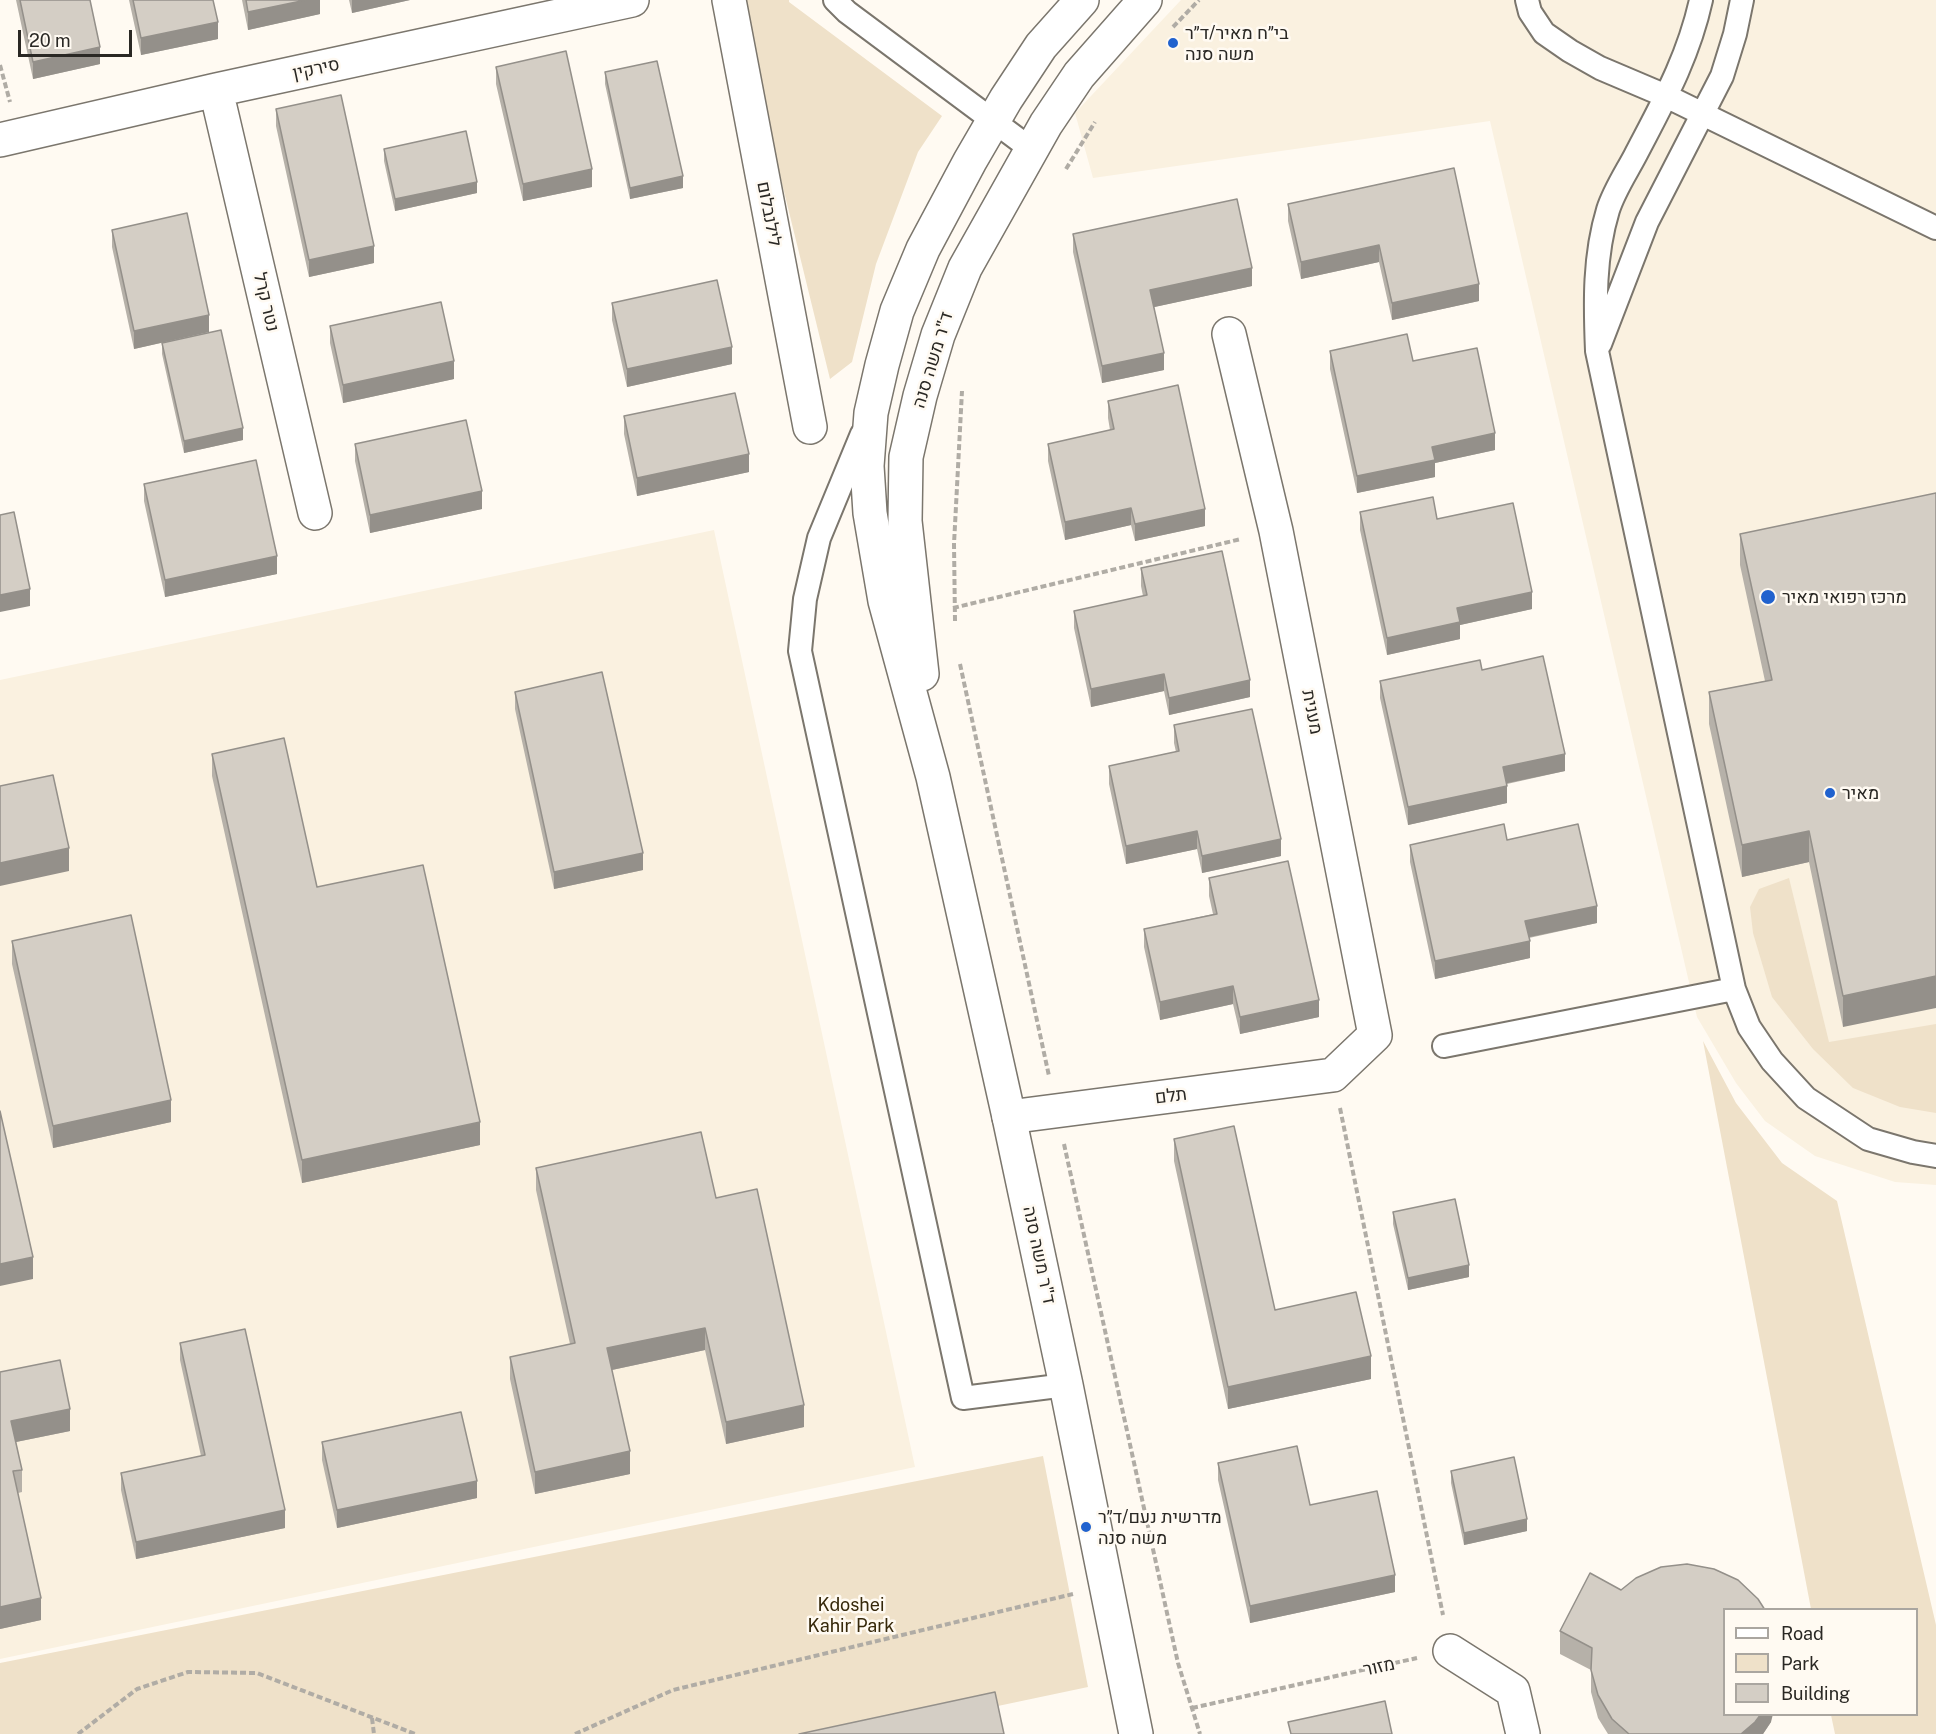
<!DOCTYPE html>
<meta charset="utf-8">
<style>
body{margin:0}
#map{position:relative;width:1936px;height:1734px;overflow:hidden;background:#fffaf2;font-family:"Public Sans",sans-serif}
canvas{display:block}
.legend{position:absolute;left:1723px;top:1608px;width:195px;height:108px;box-sizing:border-box;background:#fffaf2;border:2px solid #aaa6a0;margin:0;padding:8px 10px;list-style:none;font-size:18px;color:#2a2824}
.legend li{display:flex;align-items:center;gap:12px;height:30px}
.legend b{width:30px;border:2px solid #aaa6a0}
.scale{position:absolute;left:18px;top:30px;width:114px;height:27px;box-sizing:border-box;border:3px solid #2a2824;border-top:0;padding-left:8px;font-size:18px;line-height:21px;white-space:nowrap;color:#2a2824;-webkit-text-stroke:4px #fffaf2;paint-order:stroke}
</style>
<div id="map">
<canvas width="1936" height="1734"></canvas>
<ul class="legend">
<li><b style="height:8px;background:#fff"></b>Road</li>
<li><b style="height:16px;background:#efe1c9"></b>Park</li>
<li><b style="height:16px;background:#d4cec5"></b>Building</li>
</ul>
<div class="scale">20 m</div>
</div>
<script>
const context = document.querySelector('canvas').getContext('2d');
context.lineJoin = 'round';
function paint(path, color) { context.fillStyle = color; context.fill(path, 'evenodd'); }
function trace(path, color, width, dash) { context.strokeStyle = color; context.lineWidth = width; context.lineCap = dash ? 'butt' : 'round'; context.setLineDash(dash || []); context.stroke(path); }
function drawText(font, color, halo, rows, align = 'center') {
  context.font = font + ' "Public Sans",Heebo,sans-serif'; context.lineWidth = 5; context.setLineDash([]); context.textBaseline = 'middle'; context.strokeStyle = halo; context.fillStyle = color; for (const [text, x, y, turn = 0] of rows) {
    context.save(); context.translate(x, y); context.rotate((+turn || 0) * Math.PI / 180); context.textAlign = isNaN(turn) ? turn : align; if (halo) context.strokeText(text, 0, 0); context.fillText(text, 0, 0); context.restore();
  }
}
paint(new Path2D(`
 M1181,0h755v1185l-41,-3 -80,-26 -50,-35 -29,-38 -39,-66 -207,-896 -397,57 -18,-65z
 M714,530l201,937 -915,192v-979z`), '#faf1e0');
paint(new Path2D(`
 M737,0h52v2l153,114 -24,36 -42,112 -24,98 -22,17z
 M1789,878l40,164 107,-18v89l-36,-6 -47,-19 -40,-39 -41,-52 -19,-64 -3,-26 9,-18z
 M1703,1041l33,62 46,60 55,38 99,424v109h-101l-4,-19 85,-1v-104l-105,-1z
 M1043,1456l45,231 -223,47h-865v-71z`), '#efe1c9');
const service = new Path2D(`
 M835,0l12,12 184,137
 M1527,0l3,12 14,21 26,18 30,17 66,28 270,132
 M1701,0c-13,59 -39,104 -66,156 -9,17 -21,35 -27,54 -14,46 -13,93 -11,141l137,638 15,38 23,34 34,37 62,41 45,13 23,4
 M1600,344l47,-122 75,-146 13,-42 7,-34
 M862,434l-43,104 -14,61 -5,52 163,747 103,-13
 M1444,1046l290,-57`);
const minor = new Path2D(`
 M729,0l81,427
 M216,90l99,423
 M0,140l216,-50 416,-90
 M1009,1117l324,-42 42,-40 -99,-504 -47,-197
 M1450,1651l63,40 10,43`);
const tertiary = new Path2D(`
 M1082,0l-41,46 -35,53 -36,62 -47,88 -26,62 -15,54 -11,48 -4,53 3,47 15,88 48,176 76,340 57,268 70,349
 M922,674l-17,-153 1,-64 14,-61 18,-61 27,-67 81,-144 33,-49 66,-75`);
trace(service, '#7b766d', 26);
trace(minor, '#7b766d', 36);
trace(tertiary, '#7b766d', 36);
trace(new Path2D(`
 M1173,27l26,-27
 M0,65l10,37
 M1066,169l29,-47
 M953,608l288,-69
 M955,621l-1,-77 8,-153
 M960,664l89,412
 M1340,1108l103,507
 M1064,1144l114,519 22,71
 M1192,1708l225,-50
 M372,1718l2,16
 M78,1734l59,-45 51,-17 69,1 158,61
 M575,1734l98,-44 400,-96`), '#b0aca5', 4, [6, 3]);
trace(service, '#fff', 22);
trace(minor, '#fff', 33);
trace(tertiary, '#fff', 33);
paint(new Path2D(`
 M16,0h74l10,64 -67,15z
 M129,0h84l5,39 -77,16z
 M242,0h78v14l-72,16z
 M349,0h61l-58,13z
 M496,67l96,120 -69,14 -27,-117z
 M605,72l78,116 -53,11 -25,-115z
 M276,109l98,154 -65,14 -33,-151z
 M384,149l93,44 -82,18 -11,-50z
 M1454,168l25,133 -87,19 -13,-58 -78,17 -13,-58v-17z
 M112,230l97,102 -75,17 -22,-102z
 M1073,234l179,52 -98,21 10,63 -62,13 -29,-131z
 M612,303l120,61 -105,23 -15,-67z
 M330,326l124,53 -111,24 -13,-60z
 M162,343l81,97 -59,13 -22,-99z
 M1330,351l83,10 82,89 -60,13v14l-78,16 -27,-124z
 M1108,401l97,125 -70,15 -4,-16 -66,15 -17,-79v-17l62,-14 -2,-12z
 M624,416l125,56 -112,24 -13,-62z
 M355,444l127,65 -112,24 -15,-72z
 M144,484l133,90 -112,23 -21,-96z
 M1936,493l-93,534 -34,-165 -67,15 -33,-153v-32l56,-11 -25,-116v-31z
 M1360,512l77,7 95,90 -72,16v14l-73,16 -27,-125z
 M1141,568l109,129 -81,18 -5,-24 -73,16 -17,-79v-17l69,-15 -2,-10z
 M1482,670l83,101 -58,13v19l-99,22 -28,-127v-17z
 M515,692l128,178 -89,19 -39,-180z
 M1174,725l107,131 -79,17 -5,-24 -71,15 -17,-80v-18l67,-14 -2,-9z
 M212,754l105,133 163,258 -178,38 -90,-407z
 M1507,840l90,83 -68,15 1,20 -95,21 -25,-117v-17z
 M1209,878l110,139 -79,17 -7,-30 -73,16 -16,-73v-18l69,-15 -4,-18z
 M12,941l159,181 -118,26 -41,-184z
 M1174,1139l101,171 96,69 -143,30 -54,-248z
 M536,1168l180,30 88,229 -78,17 -21,-94 -93,20 18,104 -95,20 -25,-115v-22l60,-13 -34,-154z
 M1393,1212l76,65 -61,13 -15,-66z
 M180,1343l105,185 -149,31 -15,-69v-17l80,-17 -21,-96z
 M0,1372l70,59 -54,11 6,28v22l-4,1 23,127 -41,9z
 M322,1442l155,56 -140,30 -15,-68z
 M1218,1463l92,42 85,87 -145,31 -32,-143z
 M1451,1471l76,60 -63,14 -13,-62z
 M1560,1631l211,91 -8,12h-155l-10,-16 -7,-26v-22l-31,-16z`), '#b6b1a9');
paint(new Path2D(`
 M306,0h14v14l-72,16v-18z
 M352,0h58l-58,13z
 M218,22v17l-77,16v-17z
 M100,47v17l-67,15v-17z
 M592,169v18l-69,14v-17z
 M683,176v12l-53,11v-11z
 M477,182v11l-82,18v-12z
 M1379,245v17l-78,17v-17z
 M374,246v17l-65,14v-17z
 M1252,268v18l-102,22v-18z
 M1479,284v17l-87,19v-17z
 M209,315v17l-75,17v-18z
 M732,347v17l-105,23v-18z
 M1164,353v17l-62,13v-17z
 M454,361v18l-111,24v-18z
 M243,428v12l-59,13v-12z
 M1495,433v17l-60,13v14l-78,16v-17l75,-29z
 M749,454v18l-112,24v-18z
 M482,491v18l-112,24v-18z
 M1131,508v17l-66,15v-18z
 M1205,509v17l-70,15v-17z
 M277,556v18l-112,23v-17z
 M30,589v17l-30,6v-17z
 M1532,592v17l-72,16v14l-73,16v-17l70,-30z
 M1164,674v17l-73,16v-18z
 M1250,680v17l-81,18v-17z
 M1565,754v17l-62,13v-17z
 M1507,786v17l-99,22v-18z
 M1197,831v18l-71,15v-18z
 M1809,831v31l-67,15v-32z
 M1281,839v17l-79,17v-17z
 M69,848v23l-69,15v-23z
 M643,853v17l-89,19v-17z
 M1597,906v17l-72,15v-17z
 M1530,941v17l-95,21v-18z
 M1936,976v32l-93,19v-31z
 M1233,986v18l-73,16v-18z
 M1319,1000v17l-79,17v-17z
 M171,1100v22l-118,26v-22z
 M480,1122v23l-178,38v-23z
 M33,1257v22l-33,7v-22z
 M1469,1265v12l-61,13v-12z
 M705,1328v22l-98,21v-23z
 M1371,1356v23l-143,30v-22z
 M804,1405v22l-78,17v-22z
 M70,1409v22l-59,12v-22z
 M630,1451v23l-95,20v-22z
 M477,1481v17l-140,30v-18z
 M285,1510v18l-149,31v-17z
 M1527,1519v12l-63,14v-12z
 M1395,1575v17l-145,31v-17z
 M41,1598v22l-41,9v-22z
 M1761,1714h12l-2,8 -8,12h-22z`), '#94908a');
const building = new Path2D(`
 M20,0h70l10,47 -67,15z
 M133,0h80l5,22 -77,16z
 M246,0h60l-58,12z
 M566,51l26,118 -69,15 -27,-117z
 M657,61l26,115 -53,12 -25,-116z
 M341,95l33,151 -65,14 -33,-151z
 M466,131l11,51 -82,17 -11,-50z
 M1454,168l25,116 -87,19 -13,-58 -78,17 -13,-58z
 M1237,199l15,69 -102,22 14,63 -62,13 -29,-132z
 M187,213l22,102 -75,16 -22,-101z
 M717,280l15,67 -105,22 -15,-66z
 M441,302l13,59 -111,24 -13,-59z
 M221,330l22,98 -59,13 -22,-98z
 M1407,334l6,27 64,-13 18,85 -63,14 3,13 -78,16 -27,-125z
 M1178,385l27,124 -70,15 -4,-16 -66,14 -17,-78 66,-15 -6,-28z
 M735,393l14,61 -112,24 -13,-62z
 M466,420l16,71 -112,24 -15,-71z
 M256,460l21,96 -112,24 -21,-96z
 M1936,493v483l-93,20 -34,-165 -67,14 -33,-153 63,-12 -32,-146z
 M1433,497l4,22 76,-16 19,89 -75,16 3,14 -73,16 -27,-126z
 M14,512l16,77 -30,6v-80z
 M1222,551l28,129 -81,18 -5,-24 -73,15 -17,-78 73,-16 -6,-27z
 M1543,656l22,98 -62,13 4,19 -99,21 -28,-126 100,-21 2,10z
 M602,672l41,181 -89,19 -39,-180z
 M1252,709l29,130 -79,17 -5,-25 -71,15 -17,-80 70,-15 -5,-26z
 M284,738l33,149 106,-22 57,257 -178,38 -90,-406z
 M53,775l16,73 -69,15v-77z
 M1504,824l3,16 71,-16 19,82 -72,15 5,20 -95,20 -25,-116z
 M1288,861l31,139 -79,17 -7,-31 -73,16 -16,-73 73,-15 -8,-36z
 M131,915l40,185 -118,26 -41,-185z
 M0,1111l33,146 -33,7z
 M1234,1126l41,184 81,-18 15,64 -143,31 -54,-248z
 M701,1132l15,66 41,-9 47,216 -78,17 -21,-94 -98,20 23,103 -95,21 -25,-115 65,-14 -39,-175z
 M1455,1199l14,66 -61,13 -15,-66z
 M245,1329l40,181 -149,32 -15,-69 84,-18 -25,-112z
 M60,1360l10,49 -59,12 11,49 -9,1 28,127 -41,9v-235z
 M461,1412l16,69 -140,29 -15,-68z
 M1297,1446l13,59 67,-14 18,84 -145,31 -32,-143z
 M1514,1457l13,62 -63,14 -13,-62z
 M1687,1564l27,5 24,11 20,19 7,11h-40v104h36l-6,8 -14,12h-112l-17,-15 -14,-24 -7,-25 1,-22 -32,-17 30,-58 31,17 15,-12 25,-11z
 M995,1692l9,42h-205z
 M1385,1701l7,33h-101l-3,-12z`);
paint(building, '#d4cec5');
trace(building, '#94908a', 1.5);
for (const [x, y, r, color] of [
 [1173,43,6,"#2162ce"],
 [1768,597,8,"#2162ce"],
 [1830,793,6,"#2162ce"],
 [1086,1527,6,"#2162ce"]
]) { const dot = new Path2D(); dot.arc(x, y, r, 0, 2 * Math.PI); context.fillStyle = color; context.fill(dot); trace(dot, '#fffaf2', 2); }
drawText('18px', '#2a2824', '#fffaf2', [
 ["בי״ח מאיר/ד״ר",1185,33],
 ["משה סנה",1185,54],
 ["מרכז רפואי מאיר",1782,597],
 ["מאיר",1842,793],
 ["מדרשית נעם/ד״ר",1098,1517],
 ["משה סנה",1098,1538]
], 'left');
drawText('18px', '#2a2824', '#fffaf2', [
 ["סירקין",316,69,-12],
 ["לילנבלום",769,214,79],
 ["נטר קרל",266,302,77],
 ["ד\"ר משה סנה",933,360,-73],
 ["מענית",1312,712,79],
 ["תלם",1171,1096,-7],
 ["ד\"ר משה סנה",1039,1255,78],
 ["מזור",1379,1667,-12]
]);
drawText('18px', '#36280a', '#fffaf2', [
 ["Kdoshei",851,1605],
 ["Kahir Park",851,1626]
]);
</script>
